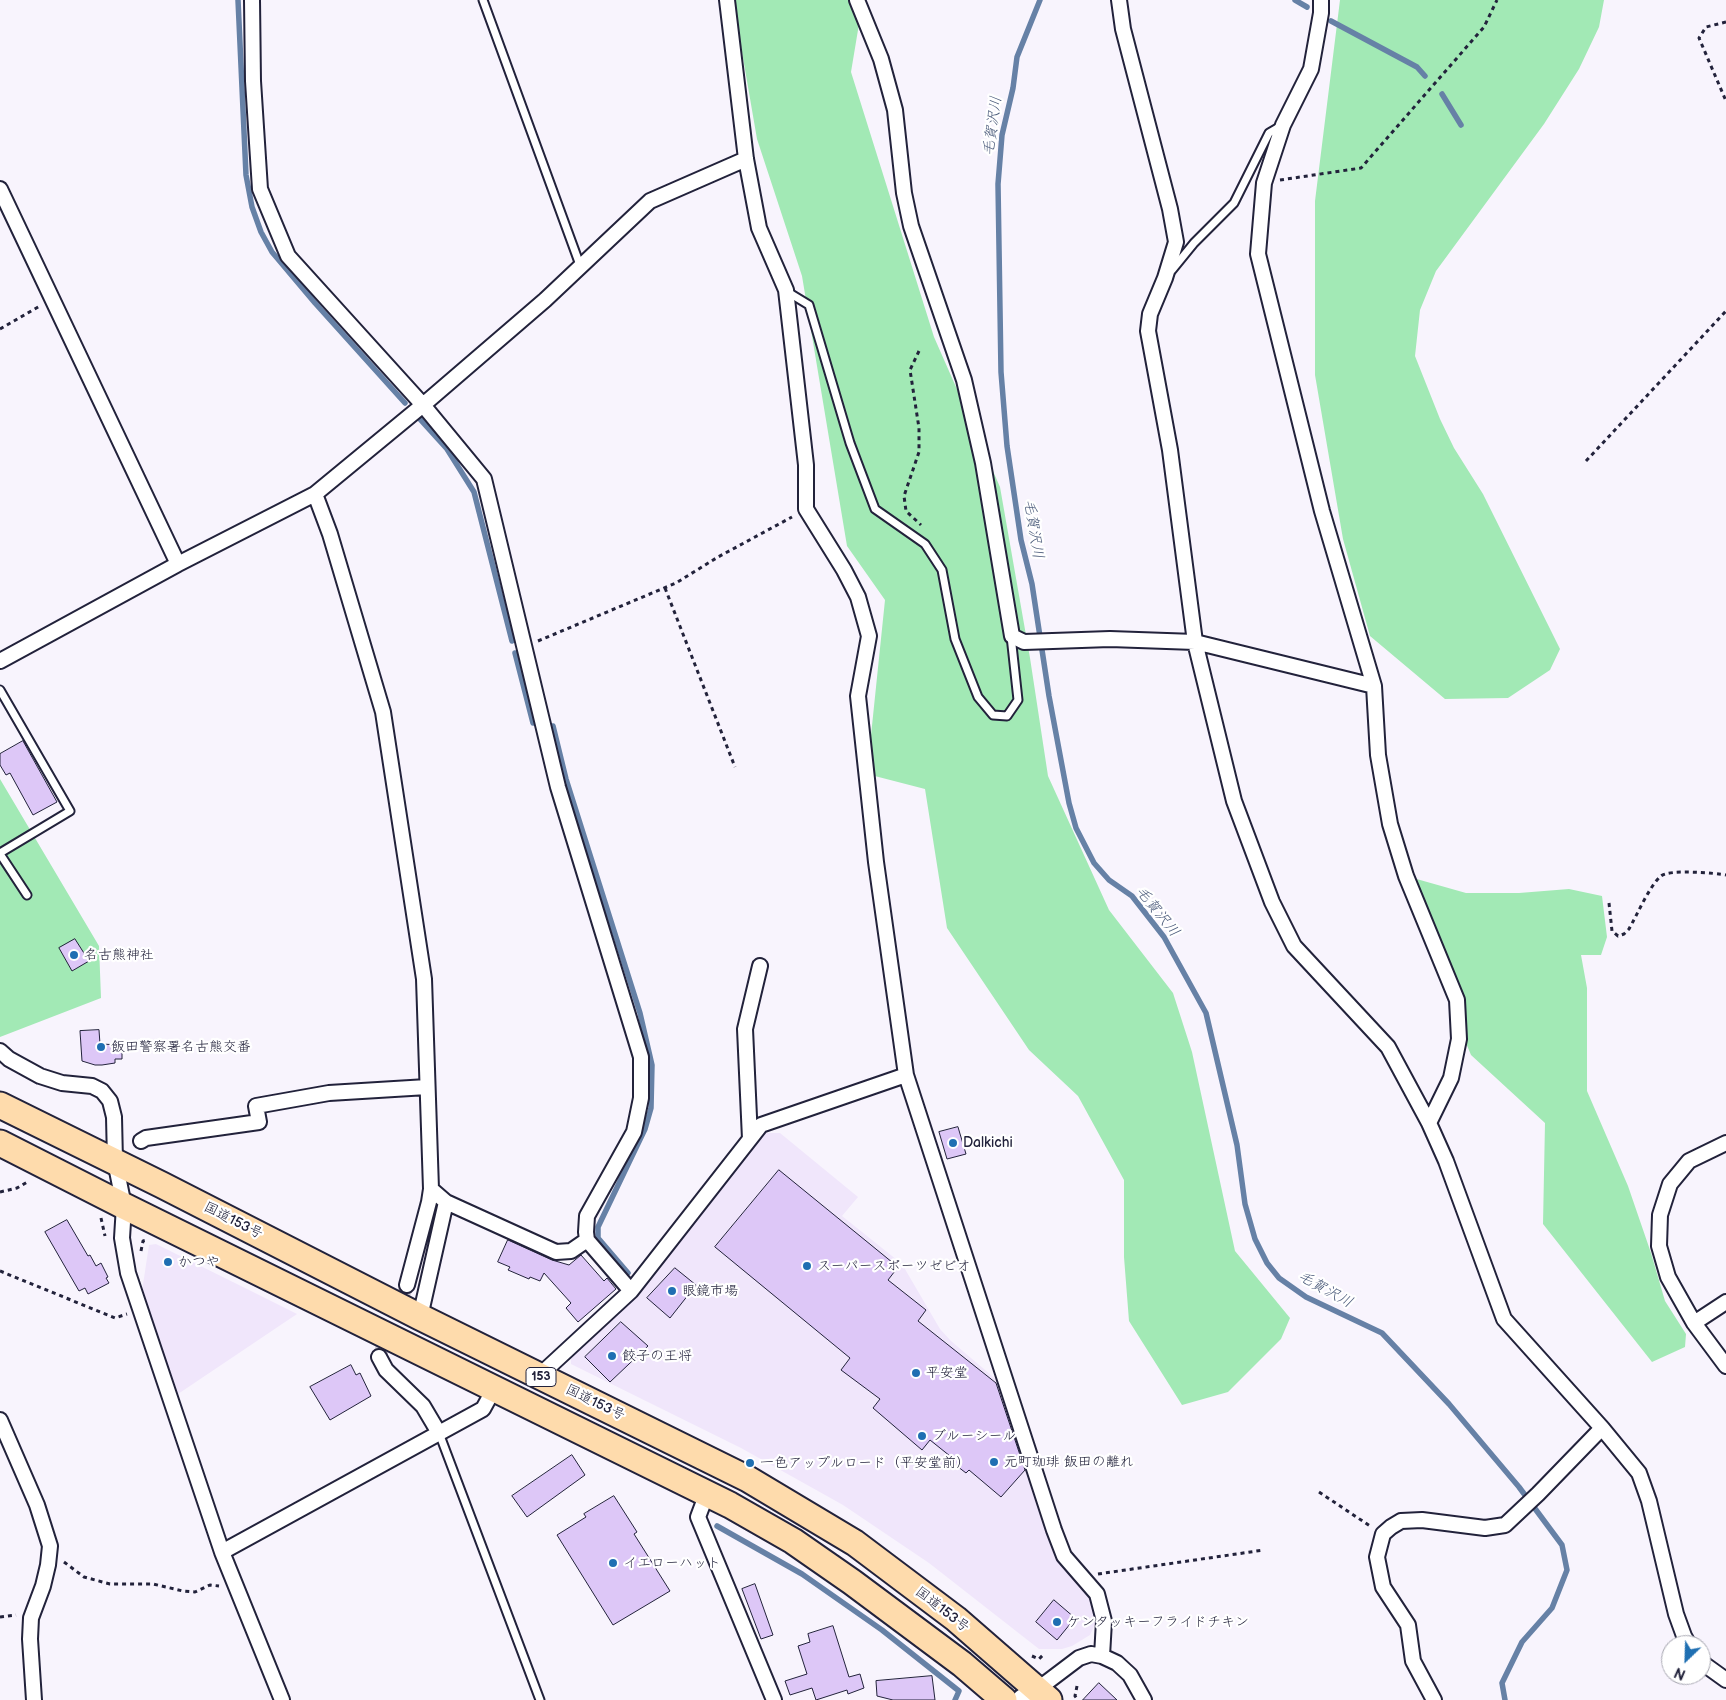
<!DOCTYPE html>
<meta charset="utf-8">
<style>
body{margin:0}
#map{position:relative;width:1726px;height:1700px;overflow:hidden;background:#f8f4fd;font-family:"Balsamiq Sans",sans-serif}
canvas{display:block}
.north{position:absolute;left:1661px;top:1635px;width:50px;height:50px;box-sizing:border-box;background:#fff;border:1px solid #a7a7b1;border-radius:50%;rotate:204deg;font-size:14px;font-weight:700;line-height:20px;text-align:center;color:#22223b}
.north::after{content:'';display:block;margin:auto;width:18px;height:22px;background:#1f6fb2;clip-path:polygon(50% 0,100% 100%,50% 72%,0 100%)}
</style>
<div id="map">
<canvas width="1726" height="1700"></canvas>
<div class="north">N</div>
</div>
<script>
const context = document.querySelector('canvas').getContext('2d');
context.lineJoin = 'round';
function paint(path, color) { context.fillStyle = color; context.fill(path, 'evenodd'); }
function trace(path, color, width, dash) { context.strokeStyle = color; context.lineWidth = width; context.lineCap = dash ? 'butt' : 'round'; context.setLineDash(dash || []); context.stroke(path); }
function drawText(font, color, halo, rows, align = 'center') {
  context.font = font + ' "Balsamiq Sans","Klee One",sans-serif'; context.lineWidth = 4.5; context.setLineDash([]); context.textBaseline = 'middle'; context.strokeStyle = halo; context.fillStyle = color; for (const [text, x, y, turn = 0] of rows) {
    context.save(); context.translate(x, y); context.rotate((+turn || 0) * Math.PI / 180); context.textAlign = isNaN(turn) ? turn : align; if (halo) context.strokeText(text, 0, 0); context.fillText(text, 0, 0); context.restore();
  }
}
paint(new Path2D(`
 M763,1133h17l78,64 -16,19 60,48 38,65 11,12 47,40 57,177 33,38 5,10 2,18 -5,11 -18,11 -10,3h-23l-110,-86 -86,-58 -102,-57 -170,-84v-7l58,-53z
 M156,1244l87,43 54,27 -119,80 -36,-103 7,-46z`), '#f0e6fb');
paint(new Path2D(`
 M733,0h130l-12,72 83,265 66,150 30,171 18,118 61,134 64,83 19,59 43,199 55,67 -9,21 -53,53 -46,13 -53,-84 -5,-64v-77l-46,-84 -49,-46 -82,-122 -22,-139 -58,-15 18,-174 -38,-54 -45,-270 -45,-137z
 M1340,0h264l-5,27 -20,42 -35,55 -108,147 -16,39 -5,46 25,63 14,29 29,46 77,155 -10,21 -42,28 -63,1 -75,-63 -27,-97 -28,-164v-174z
 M0,779l99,167 2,52 -101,39z
 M1406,876l60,17h53l50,-4 33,7 5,41 -6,18h-20l6,33v103l41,95 23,67 14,48 21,33 -1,13 -33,15 -109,-138 2,-101 -74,-68 -5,-12 -7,-4 -2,-39z`), '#a2e9b5');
trace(new Path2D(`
 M238,0l8,175 6,32 9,25 11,20 43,51 90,100
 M1040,0l-23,57 -4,31 -11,47 -4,49 3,188 6,74 14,94 11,44 17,112 20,107 7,25 18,35 15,17 23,16 32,41 42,76 31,132 8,59 10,35 12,24 12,15 27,19 76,36 67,71 70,83 43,58 5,25 -15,38 -30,34 -20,41 3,17
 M1295,0l12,7
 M1331,21l86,46 8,9
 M1442,94l19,31
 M418,417l29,32 27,43 38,149
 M515,653l18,70
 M553,726l13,53 74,234 12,52 -1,43 -6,21 -47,98v11l30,35
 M717,1526l85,48 80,56 77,61 -4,9`), '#6681a6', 5.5);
const building = new Path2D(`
 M23,741l34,61 -24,13 -23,-42 -4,2 -6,-10v-11z
 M75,939l14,22 -17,10 -13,-23z
 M99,1030l1,14 22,1v14h-7v4l-13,2h-7l-13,-4 -2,-30z
 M958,1127l8,27 -19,5 -8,-27z
 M779,1170l119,97 -10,13 38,30 -8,11 78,62 29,87 -24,27 -32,-27 -3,3 -13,-10 2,-3 -25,-20 -8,10 -49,-42 7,-9 -39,-29 9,-12 -135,-111z
 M67,1220l21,36 2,-1 6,11 5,-3 7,14 -2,1 3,5 -21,11 -3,-6 -6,3 -34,-59z
 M508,1240l44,20 17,5 12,-10 23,26 3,-3 9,11 -38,33 -12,-14 5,-5 -27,-30 -4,8 -10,-4 -1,2 -21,-9 2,-3 -12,-5z
 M675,1268l21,17 -26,33 -23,-20z
 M621,1322l27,24 -38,36 -25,-25z
 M351,1365l5,10 4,-2 11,23 -41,24 -20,-33z
 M572,1455l13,20 -58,42 -15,-21z
 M614,1496l23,36 -3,2 36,57 -57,34 -56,-90 29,-18 -2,-3z
 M755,1584l18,51 -12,4 -19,-50z
 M1054,1600l21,18 -18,22 -21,-18z
 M833,1626l16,51 11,-3 4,14 -16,6 -1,-4 -31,10 -4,-12 -22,7 -5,-14 22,-7 -9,-28 12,-4 -2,-8z
 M932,1676l3,24h-42l-16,-4 -1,-15z
 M1099,1683l18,17h-34z`);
paint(building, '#ddc7f7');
trace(building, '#22223b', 1);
trace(new Path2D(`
 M379,1357l28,-72`), '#cdcad6', 14, [14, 7]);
const lane = new Path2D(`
 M483,0l97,265
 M1172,270l22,-27 40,-40 35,-70 12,-7
 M786,291l23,14 41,138 25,66 50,35 17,26 13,69 23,58 15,18 14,1 11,-16 -7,-64
 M0,690l70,121 -70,42
 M0,854l27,41
 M439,1433l101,267`);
const street = new Path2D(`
 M252,0l1,81 7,108 28,67 135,149 61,74 74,308 83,270v41l-7,34 -47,84 -1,16 1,8 44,51
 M727,0l19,159 13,69 27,62 20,175v44l38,61 14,27 11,39 -11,60 18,166 30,213 148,455 10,26 33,38 7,27 -2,35
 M857,0l24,59 14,51 9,83 7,33 53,154 19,83 29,173 12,6 86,-3 85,3 179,44 -52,-175 -64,-257 6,-71 19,-58 28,-56 10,-56v-13
 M1119,0l4,29 47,180 6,33 -11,36 -15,36 -2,17 22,119 25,192 39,159 38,101 22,44 94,101 41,76 17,38 58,158 98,109 37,45 10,28 27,113 8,22 5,9
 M0,189l178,375
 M315,494l15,40 53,178 41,267 7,210 -2,13 -22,83
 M0,661l178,-97 137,-70 108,-89 122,-105 105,-99 96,-42
 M1374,686l4,69 12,69 16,52 51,124 2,39 -8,39 -22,45
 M0,1051l9,8 31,17 22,7 30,3 10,5 8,10 4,16 1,44 9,45 -2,32 6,35 94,279 60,148
 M750,1139l-5,-110 15,-63
 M141,1141l5,-3 113,-16 -3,-16 73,-13 98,-6
 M1726,1143l-37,18 -19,23 -10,31 -1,31 9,31 26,46 32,43
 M431,1189l15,13 110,50 15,-1 16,-11
 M420,1317l26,-115
 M1694,1323l32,-21
 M379,1357l7,13 37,36 16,27
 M539,1376l92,-85 130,-166 145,-50
 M0,1420l37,85 13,41 -2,19 -5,21 -12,32 -1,21 4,61
 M707,1493l-9,24 76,183
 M222,1552l261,-143 12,-22
 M1701,1662l25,18
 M1038,1689l41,-31 12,-4 11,2 15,7 13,12 14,25
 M1434,1700l-21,-39 -5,-36 -25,-38 -6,-30 6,-23 8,-7 10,-6 21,-1 63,8 20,-3 33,-31 64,-66`);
const secondary = new Path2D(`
 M1022,1700l16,-11`);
const highway = new Path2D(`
 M0,1105l162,80 258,132 328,162 107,64 101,76 93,81
 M0,1143l124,63 606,299 63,36 59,41 110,82 42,36`);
trace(lane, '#22223b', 11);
trace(street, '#22223b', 18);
trace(secondary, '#22223b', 24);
trace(highway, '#22223b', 29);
trace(new Path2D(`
 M1726,22l-20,5 -7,11 27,63
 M1280,180l81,-12 123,-141 13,-27
 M0,329l40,-23
 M919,351l-9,19 9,58v24l-15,44 2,15 15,14
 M1586,461l140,-150
 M665,588l70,179
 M538,641l138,-58 42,-26 74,-40
 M1609,903l3,28 6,5 6,-2 5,-5c8,-14 21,-44 32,-53 8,-7 54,-3 65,-1
 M0,1192l17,-4 12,-7
 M101,1218l4,18
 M141,1251l2,-10 4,-1
 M0,1271l115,47 12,-4
 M1319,1492l51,34
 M64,1562l20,15 26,7h43l30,7 12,1 15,-7 9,1
 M1098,1574l166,-24
 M0,1617l16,-2
 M1032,1656l7,3 4,-4
 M1077,1686l-2,10 3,4`), '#22223b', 3, [4, 4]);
trace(lane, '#fff', 7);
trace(street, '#fff', 14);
trace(secondary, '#fff', 20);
trace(highway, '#fedbac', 25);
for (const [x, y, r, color] of [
 [74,955,5,"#1f6fb2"],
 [101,1047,5,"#1f6fb2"],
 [953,1143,5,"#1f6fb2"],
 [168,1262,5,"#1f6fb2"],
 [807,1266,5,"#1f6fb2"],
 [672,1291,5,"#1f6fb2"],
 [612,1356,5,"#1f6fb2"],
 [916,1373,5,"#1f6fb2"],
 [922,1436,5,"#1f6fb2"],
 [994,1462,5,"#1f6fb2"],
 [750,1463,5,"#1f6fb2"],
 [613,1563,5,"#1f6fb2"],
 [1057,1622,5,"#1f6fb2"]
]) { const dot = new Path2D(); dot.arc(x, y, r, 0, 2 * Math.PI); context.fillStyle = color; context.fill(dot); trace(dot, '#fff', 2); }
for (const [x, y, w] of [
 [541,1377,30]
]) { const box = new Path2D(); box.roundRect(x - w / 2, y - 9.5, w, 19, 4); context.fillStyle = '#fff'; context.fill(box); trace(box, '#22223b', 1); }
drawText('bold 12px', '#22223b', null, [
 ["153",541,1377]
]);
drawText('14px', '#22223b', '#fff', [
 ["名古熊神社",84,955],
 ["飯田警察署名古熊交番",111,1047],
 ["Dalkichi",963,1143],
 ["かつや",178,1262],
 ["スーパースポーツゼビオ",817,1266],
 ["眼鏡市場",682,1291],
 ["餃子の王将",622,1356],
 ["平安堂",926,1373],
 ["ブルーシール",932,1436],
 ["元町珈琲 飯田の離れ",1004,1462],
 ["一色アップルロード（平安堂前）",760,1463],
 ["イエローハット",623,1563],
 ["ケンタッキーフライドチキン",1067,1622]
], 'left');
drawText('14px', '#22223b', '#fff', [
 ["国道153号",233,1221,27],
 ["国道153号",595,1403,26],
 ["国道153号",942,1610,38]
]);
drawText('italic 15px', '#4a5a7a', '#fff', [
 ["毛賀沢川",993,126,-82],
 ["毛賀沢川",1033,529,81],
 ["毛賀沢川",1157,912,51],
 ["毛賀沢川",1325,1290,29]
]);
</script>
